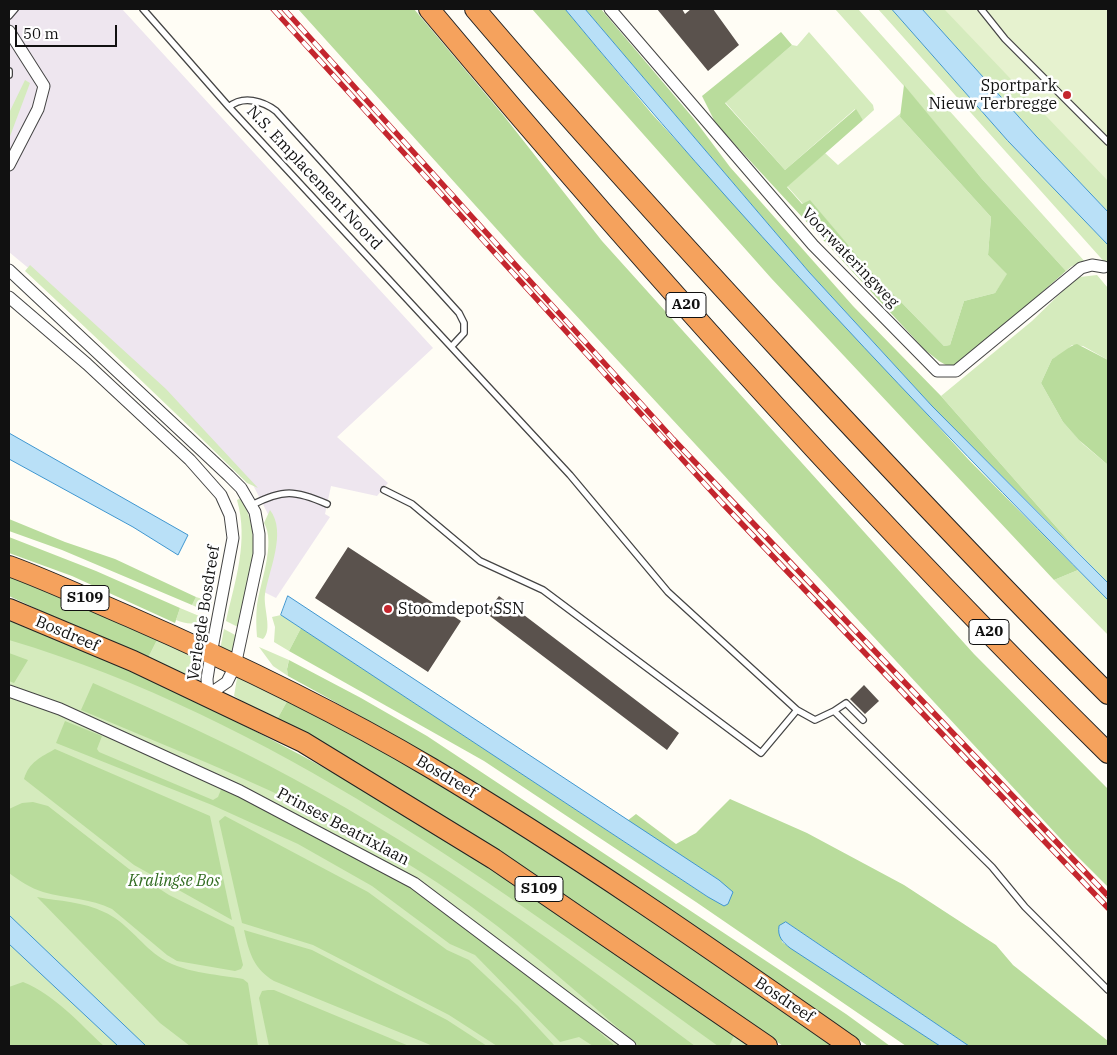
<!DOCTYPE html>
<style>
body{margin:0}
#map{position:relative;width:1117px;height:1055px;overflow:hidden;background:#fffdf5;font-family:"IBM Plex Serif",serif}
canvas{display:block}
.frame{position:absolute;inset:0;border:10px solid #111;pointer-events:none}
.scale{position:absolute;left:15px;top:25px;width:102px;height:22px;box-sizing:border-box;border:2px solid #111;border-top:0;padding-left:6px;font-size:15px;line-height:18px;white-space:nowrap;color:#111;-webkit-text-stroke:4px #fff;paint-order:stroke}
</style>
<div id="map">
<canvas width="1117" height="1055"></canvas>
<div class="frame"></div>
<div class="scale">50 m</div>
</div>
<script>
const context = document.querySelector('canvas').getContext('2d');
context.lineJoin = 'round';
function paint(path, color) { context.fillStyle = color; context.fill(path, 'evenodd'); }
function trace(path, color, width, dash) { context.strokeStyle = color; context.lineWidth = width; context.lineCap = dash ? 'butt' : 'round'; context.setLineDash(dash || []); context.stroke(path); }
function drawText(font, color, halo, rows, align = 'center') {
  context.font = font + ' "IBM Plex Serif",serif'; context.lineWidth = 5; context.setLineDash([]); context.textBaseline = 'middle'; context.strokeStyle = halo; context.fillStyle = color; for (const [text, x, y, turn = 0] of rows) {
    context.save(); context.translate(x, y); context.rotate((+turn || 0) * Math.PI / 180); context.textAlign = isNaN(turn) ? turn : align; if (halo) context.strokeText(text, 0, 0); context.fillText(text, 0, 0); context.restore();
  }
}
paint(new Path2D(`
 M9,9h113l311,339 -96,89 51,46 -11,13 -46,-10 -6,28 5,3 -54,81 -14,-7 10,-45 -2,-28 -17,-33 -215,-209 -29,-24z`), '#eee6ef');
paint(new Path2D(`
 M835,9h23l229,255 -15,2 -6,5 -84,-92 -78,-93z
 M878,9h14l116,132 100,104v21z
 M922,9h45l141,144v59l-72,-76z
 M809,32l64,73 1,5 -11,10 -8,-11 -70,61 -60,-68 67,-57 5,1z
 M25,80l5,3 -21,56v-26z
 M901,113l-1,4 91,100 -3,38 20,19 -13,19 -31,8 -14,44 -6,1 -78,-80 -56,-65 -7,3 -16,-18 38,-33 13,12z
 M30,265l136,124 92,99 -11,-5c-73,-72 -147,-142 -222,-212z
 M1097,275l11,13v72l-25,-14 -11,-1 -8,8 -12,6 -11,24 22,39 20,22 25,21v118l-27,-28 -140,-159 91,-75 39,-38 9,-6z
 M241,498c24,43 7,84 -3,129l-12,-6c9,-40 23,-80 11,-121z
 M270,510c17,22 -1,60 -5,84 -2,14 8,36 -2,45l-6,-2c-1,-11 -1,-21 0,-32 3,-22 19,-62 7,-82z
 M1078,570l30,30v35l-54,-55z
 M196,597l16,5 -3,11 -17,-8z
 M180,608l24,10c-9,8 -17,6 -28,2z
 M281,615l20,13 -12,23 -15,-9 1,-15 -3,-10z
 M9,628l135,53 239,127 347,235 5,-9 17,12h-743z
 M224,629l13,7 -5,19 -12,-5z
 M160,634l39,17 1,21 -2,8 -51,-20z
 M259,647l30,13 -2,8 1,8 -15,-10z
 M238,672l52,24 -15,27 -41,-27z`), '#d5ebbd');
paint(new Path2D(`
 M298,9h116l90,107 98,125 372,413 134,135v98l-37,-37 -550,-594z
 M532,9h33l87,105 316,345 110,111 -24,10 -283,-302z
 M585,9h16l93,110 36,48 123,139 88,90 140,159 -149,-149 -123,-134z
 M781,32l11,13 -67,58 60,67 71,-61 7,11 -76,67 15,17 8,-4 56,66 78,80 6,-1 14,-44 31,-8 12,-19 -19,-19 3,-38 -91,-100 4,-32 78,94 84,92 -105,92 -10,5 -12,-7 -14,-11 -209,-226 -14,-28z
 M1077,344l31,16v105l-29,-25 -16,-18 -22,-39 11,-24c8,-4 18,-14 25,-15z
 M9,519l56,23 50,17 81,38 -4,8 -130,-55 -53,-19z
 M9,537l87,34 84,37 -5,15 -103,-47 -63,-23z
 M9,574l151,60 -13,26 -138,-64z
 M9,615c134,60 266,121 392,197 115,68 223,147 334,222l-6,12h-11c-220,-159 -446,-328 -709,-406z
 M301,628l407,269 13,-15 -2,-2 -92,-59 9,-7 40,30 20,-11 34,-34 77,34 97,52 92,60 17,20 95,76v5h-139l-183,-124 -7,4 3,16 158,104h-34l-210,-144 -212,-141 -195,-110z
 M9,653l19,7 -14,23 -5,-2z
 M289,660l72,38 66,38 419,278 44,32h-22c-189,-130 -378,-261 -580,-370l-1,-7z
 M93,683c68,30 135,60 201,96 141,76 272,171 401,267h-56c-74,-64 -147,-131 -231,-182 -102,-64 -216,-107 -327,-154z
 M290,696c189,105 367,228 546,350h-53l-190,-132 -115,-76 -203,-115z
 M65,721l37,15 -5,13 2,3 114,48 5,-3 4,-10 160,77 150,108 83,74h-22l-14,-9 -19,5 -85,-87 -25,-11 -78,-58 -74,-42 -86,-39 -156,-62z
 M55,749l155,67 22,104 -98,-55 -110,-86c5,-17 17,-22 31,-30z
 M33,802l15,4 81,63 40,26 65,32 9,38 -2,4 -6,2 -58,-10 -10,-6 -55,-46c-21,-11 -46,-10 -69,-17 -13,-4 -23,-11 -34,-19v-64l13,-6z
 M225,816l143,76 79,58 22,10 49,46 36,39 -57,1 -48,-31 -136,-70 -71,-22 -23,-102z
 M37,897c21,4 48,5 67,15 21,9 36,31 54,44 23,17 57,18 85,23l5,4 10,63h-68l-30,-23z
 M244,930l68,20 135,70 40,26h-54l-159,-65c-20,-12 -25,-28 -30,-51z
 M23,982c32,13 56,41 81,64h-95v-59z
 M268,990h6l135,56h-140l-10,-48 3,-7z`), '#b9dc9c');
paint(new Path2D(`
 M944,9h164v172z`), '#e6f2cf');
const water = new Path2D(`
 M565,9h20l224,263 123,134 176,177v17c-188,-190 -373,-385 -543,-591z
 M892,9h30l114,127 72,76v33l-100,-104z
 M9,433l179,102 -10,20 -45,-28 -124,-68z
 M288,596l431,284 14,12 -5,12 -4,2 -16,-9 -427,-282z
 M9,915l137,131h-28l-109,-102z
 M786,922l183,124h-29l-150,-98c-7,-6 -13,-11 -11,-22z`);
paint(water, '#b9e0f7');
trace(water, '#3f96cf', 1);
paint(new Path2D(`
 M657,9h25l3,5 6,-5h22l26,36 -31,26z
 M348,547l113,74 -33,51 -113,-74z
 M499,596l180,137 -12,17 -181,-137z
 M864,685l15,16 -14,13 -15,-15z`), '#5a524d');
const lane = new Path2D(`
 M143,9l86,98 341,368 98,117 129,118 18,10 19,-9 158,156 33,40 83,83
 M981,9l24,30 103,103
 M9,16l6,-7
 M9,71v4
 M229,107c14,-12 34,-6 47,4l183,202 5,10v10l-12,13
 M384,490l28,14 68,57 63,29 218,163 36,-43
 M252,505c31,-16 43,-15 75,-1
 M834,711l12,-8 17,17`);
const street = new Path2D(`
 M610,9l203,236 124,126h19l125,-103 11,-3 12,2
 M9,31l35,55 -6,23 -29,56
 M9,270l220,206 12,12 14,24 4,22v20l-24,112 -8,16 -19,13 -1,-16 4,-25 22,-116 -3,-23 -9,-20 -31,-35 -103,-96 -78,-67
 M9,691l51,18 180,82 174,92 216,163`);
const highway = new Path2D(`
 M429,9c215,257 440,508 679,744
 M475,9c102,120 209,237 316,353 104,112 209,224 317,332
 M9,566c41,15 81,34 121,51 103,45 205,94 301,151 143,85 283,183 419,278
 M9,609l124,52 170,81 191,117 273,187`);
trace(lane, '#444', 8);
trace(street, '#444', 13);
trace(highway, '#222', 22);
trace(lane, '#fff', 5.5);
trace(street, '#fff', 11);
trace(highway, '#f5a25d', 20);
const rail = new Path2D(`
 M273,9l449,494 386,405
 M284,9l389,430 435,457`);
trace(rail, '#c4262e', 5.5);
trace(rail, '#fff', 4, [11]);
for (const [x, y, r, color] of [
 [1067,95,5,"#c4262e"],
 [388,609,5,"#c4262e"]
]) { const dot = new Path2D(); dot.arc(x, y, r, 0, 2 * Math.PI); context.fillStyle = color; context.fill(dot); trace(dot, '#fff', 2); }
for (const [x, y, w] of [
 [686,305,40],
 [85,598,48],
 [989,632,40],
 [539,889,48]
]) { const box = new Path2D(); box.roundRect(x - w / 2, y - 12.5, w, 25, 4); context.fillStyle = '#fff'; context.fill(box); trace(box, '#111', 1); }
drawText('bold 15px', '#111', null, [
 ["A20",686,305],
 ["S109",85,598],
 ["A20",989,632],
 ["S109",539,889]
]);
drawText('16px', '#111', '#fff', [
 ["Sportpark",1057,86],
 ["Nieuw Terbregge",1057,104],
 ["Stoomdepot SSN",398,609,"left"]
], 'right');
drawText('16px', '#111', '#fff', [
 ["N.S. Emplacement Noord",314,178,47],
 ["Voorwateringweg",850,258,46],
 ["Verlegde Bosdreef",204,613,-81],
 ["Bosdreef",67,634,23],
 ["Bosdreef",446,777,31],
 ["Prinses Beatrixlaan",343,827,28],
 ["Bosdreef",784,1000,34]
]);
drawText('italic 16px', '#2f6b1f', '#fff', [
 ["Kralingse Bos",174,881]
]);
</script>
